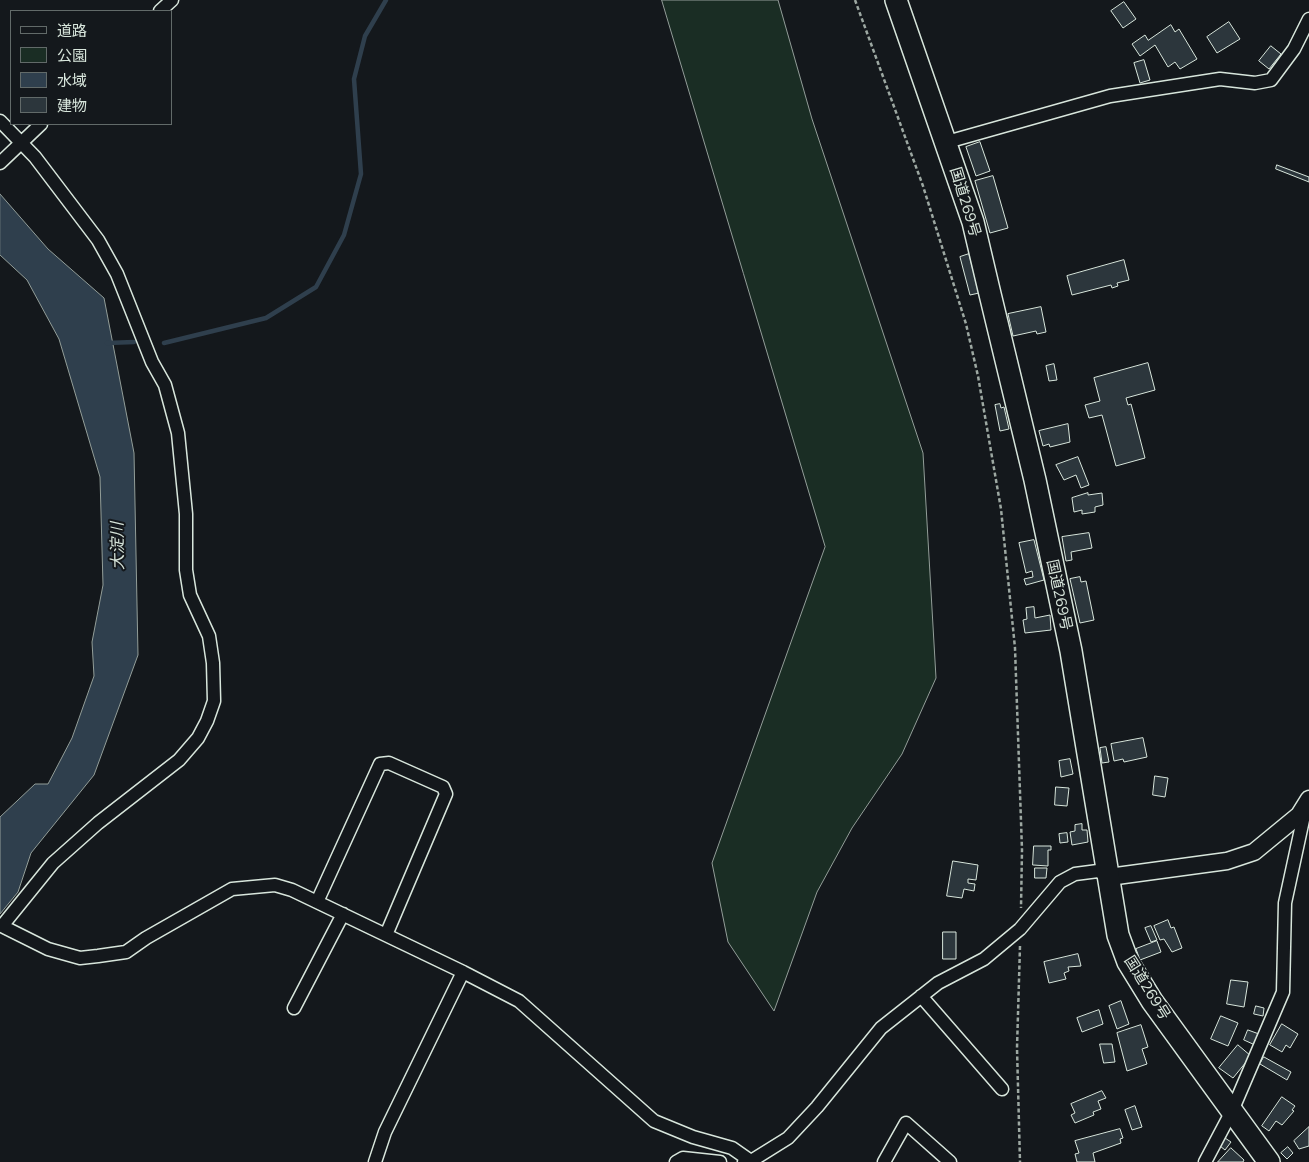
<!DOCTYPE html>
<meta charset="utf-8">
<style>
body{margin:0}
#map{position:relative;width:1309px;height:1162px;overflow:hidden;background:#14181c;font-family:Mulish,"Noto Sans JP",sans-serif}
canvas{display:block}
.legend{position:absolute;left:10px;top:10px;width:162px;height:115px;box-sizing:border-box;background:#14181c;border:1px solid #626a69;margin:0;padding:6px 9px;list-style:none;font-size:15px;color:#d8e6dc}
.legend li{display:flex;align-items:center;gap:10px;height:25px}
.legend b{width:25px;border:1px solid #626a69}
</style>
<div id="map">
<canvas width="1309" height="1162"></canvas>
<ul class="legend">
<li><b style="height:6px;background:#14181c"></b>道路</li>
<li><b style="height:14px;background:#1a2d24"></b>公園</li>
<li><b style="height:14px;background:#2f3f4d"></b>水域</li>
<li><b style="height:14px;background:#2c363c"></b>建物</li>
</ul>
</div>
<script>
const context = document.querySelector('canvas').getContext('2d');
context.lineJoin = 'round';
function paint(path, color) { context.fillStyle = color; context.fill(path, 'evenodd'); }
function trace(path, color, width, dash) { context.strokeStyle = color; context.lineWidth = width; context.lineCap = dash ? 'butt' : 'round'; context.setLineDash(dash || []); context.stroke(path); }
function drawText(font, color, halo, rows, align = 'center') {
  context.font = font + ' Mulish,"Noto Sans JP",sans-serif'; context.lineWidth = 4; context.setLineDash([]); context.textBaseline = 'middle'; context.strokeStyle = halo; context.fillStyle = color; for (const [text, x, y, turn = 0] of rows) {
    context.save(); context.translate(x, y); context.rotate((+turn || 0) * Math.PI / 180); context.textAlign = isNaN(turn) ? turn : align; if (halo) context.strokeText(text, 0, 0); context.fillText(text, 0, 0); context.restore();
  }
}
const green = new Path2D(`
 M662,0h116l34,119 111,334 13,225 -34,76 -50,74 -35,64 -43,119 -46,-69 -16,-79 113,-316z`);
paint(green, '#1a2d24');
trace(green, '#939e99', 1);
const water = new Path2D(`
 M0,194l48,55 56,49 30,155 4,202 -44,120 -63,78 -13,39 -18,22v-97l35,-33h13l24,-46 22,-62 -2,-34 11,-57 -3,-108 -41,-138 -32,-59 -27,-25z`);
paint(water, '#2f3f4d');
trace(water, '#939e99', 1);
trace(new Path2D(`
 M107,343l27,-1
 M164,343l102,-25 50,-31 28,-52 17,-61 -7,-95 11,-43 21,-36`), '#2f3f4d', 4.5);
const building = new Path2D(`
 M1124,2l12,17 -13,9 -12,-17z
 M1229,22l11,17 -23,14 -10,-16z
 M1171,25l4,7 4,-3 18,30 -17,10 -5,-7 -7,5 -13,-22 -15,11 -8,-12 13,-9 3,5z
 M1271,46l10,8 -12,15 -10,-8z
 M1144,60l6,20 -10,3 -6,-20z
 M980,142l10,29 -14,5 -10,-29z
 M1277,165l32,12v5l-33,-13z
 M993,176l15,52 -18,5 -15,-52z
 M969,254l10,39 -9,2 -10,-38z
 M1124,260l5,20 -12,3 1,3 -6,2 -1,-3 -39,10 -5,-19z
 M1041,307l5,25 -9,2 -1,-3 -23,5 -5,-22z
 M1148,363l7,27 -29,8 2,7 3,-1 14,54 -29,8 -14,-51 -13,3 -4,-13 15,-4 -6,-23z
 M1054,364l3,16 -8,1 -3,-15z
 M1000,404l1,4 3,-1 5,22 -9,2 -5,-26z
 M1068,424l2,18 -20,5 -1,-3 -6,2 -4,-15z
 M1078,457l11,28 -8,3 -5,-13 -12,5 -8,-15z
 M1088,493v2l14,-2 1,12 -8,2v5l-13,2v-4l-8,2 -2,-14z
 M1089,533l3,15 -21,4 1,8 -6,1 -4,-24z
 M1034,540l10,40 -18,5 -2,-6 9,-2 -1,-6 -6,2 -7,-30z
 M1080,577l1,5 5,-1 8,39 -14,3 -10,-44z
 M1034,607l1,11 15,-3 1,15 -26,3 -2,-13 4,-1 -1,-11z
 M1143,738l4,19 -23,5 -1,-3 -9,2 -3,-17z
 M1106,747l3,15 -7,1 -2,-15z
 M1070,759l3,15 -12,3 -2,-16z
 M1155,776l13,2 -3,19 -12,-2z
 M1056,787l13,1 -2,18 -12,-1z
 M1082,824v6h5l1,12 -16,3 -2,-13 5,-1v-6z
 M1067,833l1,9 -8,1 -1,-9z
 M1034,846h17v4h-3v16l-15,-1z
 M953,861l25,4 -2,15 -8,-1v4l7,1 -1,7 -10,-2 -2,9 -15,-2z
 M1035,868h12l-1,10h-11z
 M1168,920l3,8 3,-1 8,21 -10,4 -8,-13 -4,1 -6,-14z
 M1151,926l6,14 -6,2 -6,-14z
 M943,932h13v27h-13z
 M1157,941l4,11 -21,8 -4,-11z
 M1078,954l3,12 -13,1 1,4 -5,2 2,6 -17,4 -5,-21z
 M1231,980l17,2 -4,25 -17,-3z
 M1121,1001l8,23 -12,5 -8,-23z
 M1256,1006l8,2 -1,8 -9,-2z
 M1099,1010l4,14 -21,8 -5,-14z
 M1221,1016l17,7 -10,23 -17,-7z
 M1282,1024l16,10 -8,14 -4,-3 -4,7 -12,-7z
 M1141,1025l7,22 -6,2 5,15 -20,7 -10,-38z
 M1248,1030l11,4 -4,11 -11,-5z
 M1100,1044h12l3,18 -11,1z
 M1238,1045l13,11 -18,22 -14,-10z
 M1264,1057l27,15 -4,8 -27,-16z
 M1102,1091l4,7 -8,3 3,8 -8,3 1,3 -19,8 -4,-8 4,-2 -4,-9z
 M1282,1097l13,9 -3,4 2,1 -12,14 -6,-4 -7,10 -7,-5z
 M1135,1106l7,21 -10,3 -7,-20z
 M1309,1127v19l-10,3 -5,-8z
 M1120,1129l3,9 -3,1 1,4 -28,10 2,9h-18l-2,-8 4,-1 -4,-12z
 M1225,1138l6,4 -6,8 -5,-4z
 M1288,1147l5,6 -6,6 -6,-6z
 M1231,1148l13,12 -1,2h-25z`);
paint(building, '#2c363c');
trace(building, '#d8e6dc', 1);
const minor = new Path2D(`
 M160,11l12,-11
 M0,121l35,36 63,83 19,34 35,88 13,23 13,48 8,81v56l4,25 19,41 4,27 1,38 -7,20 -9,17 -19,22 -81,63 -45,40 -51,63
 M947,142l163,-46 110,-17 35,4 16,-3 23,-31 15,-30
 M0,163l41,-39
 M317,902l63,-138 9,-1 54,24 3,7 -60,141
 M0,925l48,24 32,9 18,-2 28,-4 20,-14 86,-49 43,-4 17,5 171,82 56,29 135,120 39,16 39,11 20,14
 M921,996l81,93
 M294,1008l49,-94
 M375,1162l10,-30 78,-160
 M676,1162l7,-4 37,4
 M744,1162l7,-1 37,-23 29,-31 64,-79 57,-45 46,-24 36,-30 40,-47 15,-8 23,-3 11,6
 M884,1162l22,-39 44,39
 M1205,1162l27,-51 51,-119 2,-89 21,-97`);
const tertiary = new Path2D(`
 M1109,877l118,-16 27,-9 45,-37 10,-16`);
const trunk = new Path2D(`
 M896,0l77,222 17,72 45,186 36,171 47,284 10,27 24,39 117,161`);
trace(minor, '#d8e6dc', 15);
trace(tertiary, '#d8e6dc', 19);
trace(trunk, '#d8e6dc', 24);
trace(new Path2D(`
 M855,0l68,186 43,138 12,52 23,133 14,139 7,202 -1,58
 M1020,946l-3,102 3,114`), '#9da8a2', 2.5, [4, 2.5]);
trace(minor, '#14181c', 12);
trace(tertiary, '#14181c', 16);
trace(trunk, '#14181c', 21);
drawText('15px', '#d8e6dc', '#14181c', [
 ["国道269号",965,202,73],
 ["国道269号",1059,595,78],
 ["国道269号",1147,988,58]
]);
drawText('italic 16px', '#d8e6dc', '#14181c', [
 ["大淀川",118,546,-91]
]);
</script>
